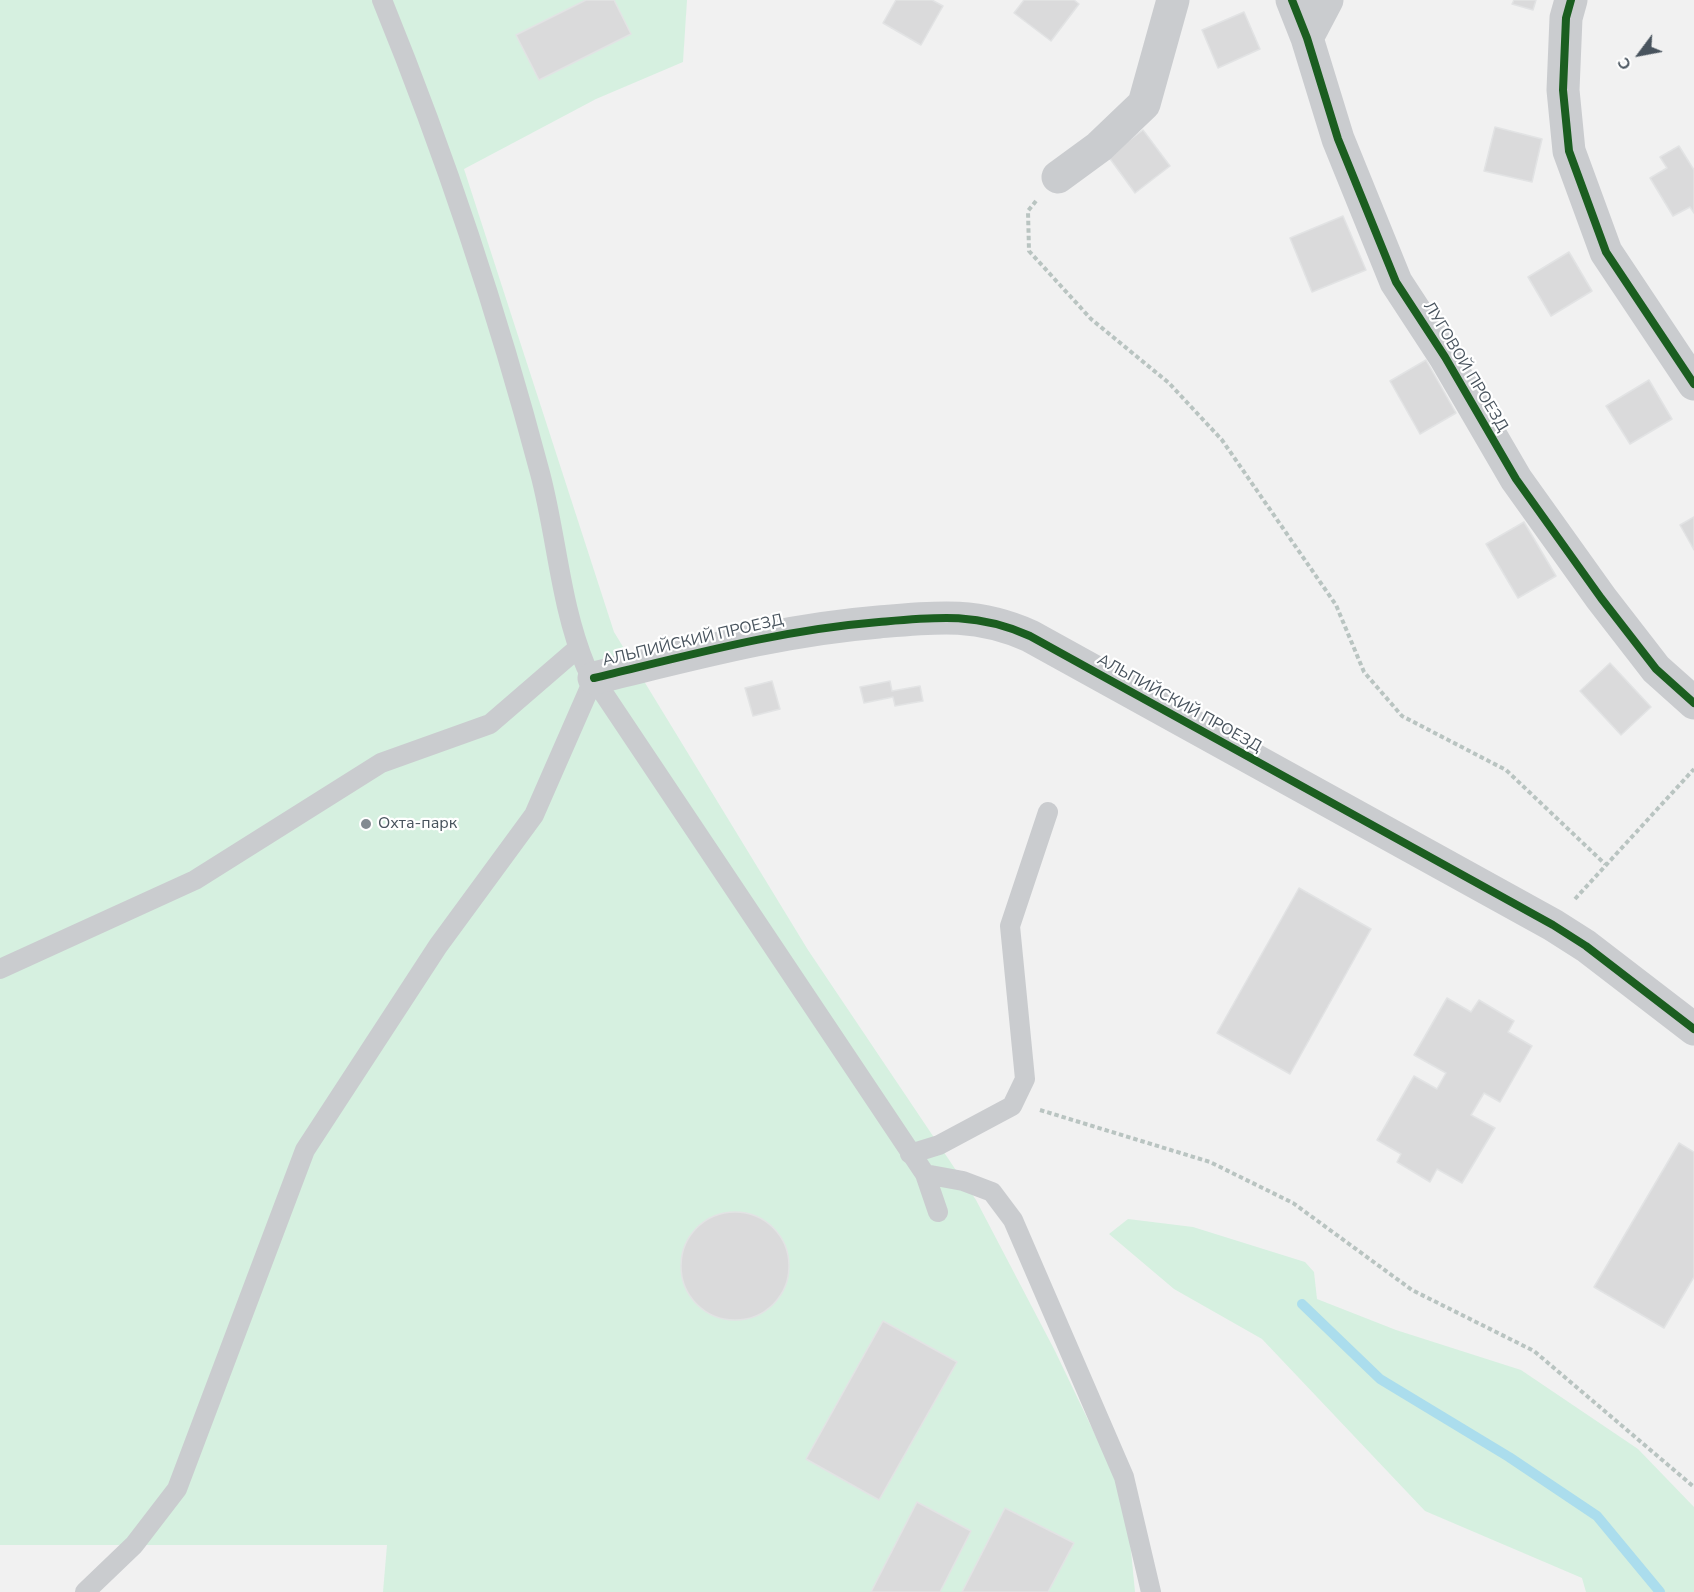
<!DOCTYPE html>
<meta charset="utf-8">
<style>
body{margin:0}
#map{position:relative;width:1694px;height:1592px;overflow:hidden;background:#f1f1f1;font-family:"Nunito Sans",sans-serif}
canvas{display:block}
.north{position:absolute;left:1610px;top:24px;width:60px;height:60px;-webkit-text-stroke:4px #fff;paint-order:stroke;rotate:238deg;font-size:16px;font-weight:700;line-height:24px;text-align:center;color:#48535d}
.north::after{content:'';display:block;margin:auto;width:21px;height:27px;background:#48535d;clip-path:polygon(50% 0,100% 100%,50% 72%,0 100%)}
</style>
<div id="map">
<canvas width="1694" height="1592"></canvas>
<div class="north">С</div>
</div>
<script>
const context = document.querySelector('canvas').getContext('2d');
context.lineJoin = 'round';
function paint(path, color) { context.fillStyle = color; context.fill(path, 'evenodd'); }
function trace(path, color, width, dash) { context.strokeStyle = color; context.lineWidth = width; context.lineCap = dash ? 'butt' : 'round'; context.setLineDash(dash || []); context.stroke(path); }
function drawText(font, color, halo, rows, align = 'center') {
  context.font = font + ' "Nunito Sans",sans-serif'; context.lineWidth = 4.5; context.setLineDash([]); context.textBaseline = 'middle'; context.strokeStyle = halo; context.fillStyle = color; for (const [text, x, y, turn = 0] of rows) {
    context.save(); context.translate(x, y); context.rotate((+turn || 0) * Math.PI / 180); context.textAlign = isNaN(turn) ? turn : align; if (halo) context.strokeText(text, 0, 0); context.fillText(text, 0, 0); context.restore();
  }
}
paint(new Path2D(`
 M0,0h687l-4,62 -87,37 -132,70 150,463 194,318 168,250 79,151 71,148 9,93h-752l4,-47h-387z
 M1128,1219l65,8 112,35 9,10 3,27 79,31 125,40 117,79 56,58v85h-108l-4,-14 -157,-67 -163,-172 -88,-50 -65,-55z`), '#d6f0e0');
trace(new Path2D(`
 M1302,1304l78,75 129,78 88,59 63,76`), '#abdded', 10);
const building = new Path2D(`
 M586,0h28l17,34 -92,46 -23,-45z
 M896,0h36l11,6 -22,39 -38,-22z
 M1024,0h50l5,4 -28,37 -37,-28z
 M1514,0h22l-3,10 -21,-6z
 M1244,12l16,37 -42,19 -16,-38z
 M1495,127l47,12 -10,43 -48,-11z
 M1143,130l27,36 -35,27 -27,-37z
 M1679,146l15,24v43l-4,-6 -17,9 -23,-38 17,-10 -7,-11z
 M1343,216l23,54 -54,22 -22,-54z
 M1569,252l23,39 -41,25 -23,-39z
 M1426,360l30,53 -36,21 -30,-53z
 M1649,380l23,39 -42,25 -24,-38z
 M1694,517v33l-14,-25z
 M1524,522l32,54 -38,22 -32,-54z
 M1610,663l41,44 -30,28 -41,-44z
 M772,681l8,28 -27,7 -8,-28z
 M890,681l2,10 28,-5 3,15 -28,5 -2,-9 -29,6 -4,-16z
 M1299,888l72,41 -81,145 -73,-41z
 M1447,998l24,14 8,-12 35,21 -6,11 24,14 -32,56 -16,-9 -13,22 24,13 -33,55 -25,-14 -7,13 -33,-20 4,-8 -24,-14 37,-64 23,13 9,-16 -32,-18z
 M1679,1143l15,9v125l-30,51 -70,-41z
 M681 1266a54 54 0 1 1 108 0a54 54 0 1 1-108 0Z
 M883,1321l74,41 -78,138 -73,-41z
 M917,1502l54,29 -31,61h-69z
 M1005,1508l69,35 -26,49h-86z`);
paint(building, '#dadadb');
trace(building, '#e2e3e4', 1.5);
trace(new Path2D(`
 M1036,201l-8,10 1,40 62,68 78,64 53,57 114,165 28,67 38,44 104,54 99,94
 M1575,899l119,-130
 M1040,1110l170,52 83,41 119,87 122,61 160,136`), '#b9c4c1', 4, [4.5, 3]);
trace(new Path2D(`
 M382,0c62,152 116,314 158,473 17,64 20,132 46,194l339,507 13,38
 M0,969l195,-89 186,-117 109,-39 88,-76
 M910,1154l29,-9 73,-39 13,-27 -15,-153 38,-114
 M925,1174l38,7 29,11 21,28 111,257 27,115
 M85,1592l49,-47 43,-56 128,-339 133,-204 96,-131 60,-137`), '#cacccf', 20);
trace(new Path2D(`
 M1292,0l15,38 31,101 58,143 49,75 71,122 85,119 55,71 38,34
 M1571,0l-5,18 -3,72 6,61 37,101 88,132
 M1307,38l20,-38
 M1058,177l41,-30 45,-43 29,-104
 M594,678c96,-23 186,-48 285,-56 56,-5 98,-10 151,14l523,289 33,21 108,83`), '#cacccf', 33);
trace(new Path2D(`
 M1292,0l15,38 31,101 58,143 49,75 71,122 85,119 55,71 38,34
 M1571,0l-5,18 -3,72 6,61 37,101 88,132
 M594,678c96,-23 186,-48 285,-56 56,-5 98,-10 151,14l523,289 33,21 108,83`), '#1b5e20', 8);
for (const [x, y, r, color] of [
 [366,824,6,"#838a91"]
]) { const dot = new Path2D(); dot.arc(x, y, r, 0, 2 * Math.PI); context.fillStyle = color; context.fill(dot); trace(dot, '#fff', 2); }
drawText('16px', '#48535d', '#fff', [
 ["ЛУГОВОЙ ПРОЕЗД",1465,367,59],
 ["АЛЬПИЙСКИЙ ПРОЕЗД",693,641,-13],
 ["АЛЬПИЙСКИЙ ПРОЕЗД",1179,704,29]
]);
drawText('16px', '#48535d', '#fff', [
 ["Охта-парк",378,824]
], 'left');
</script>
